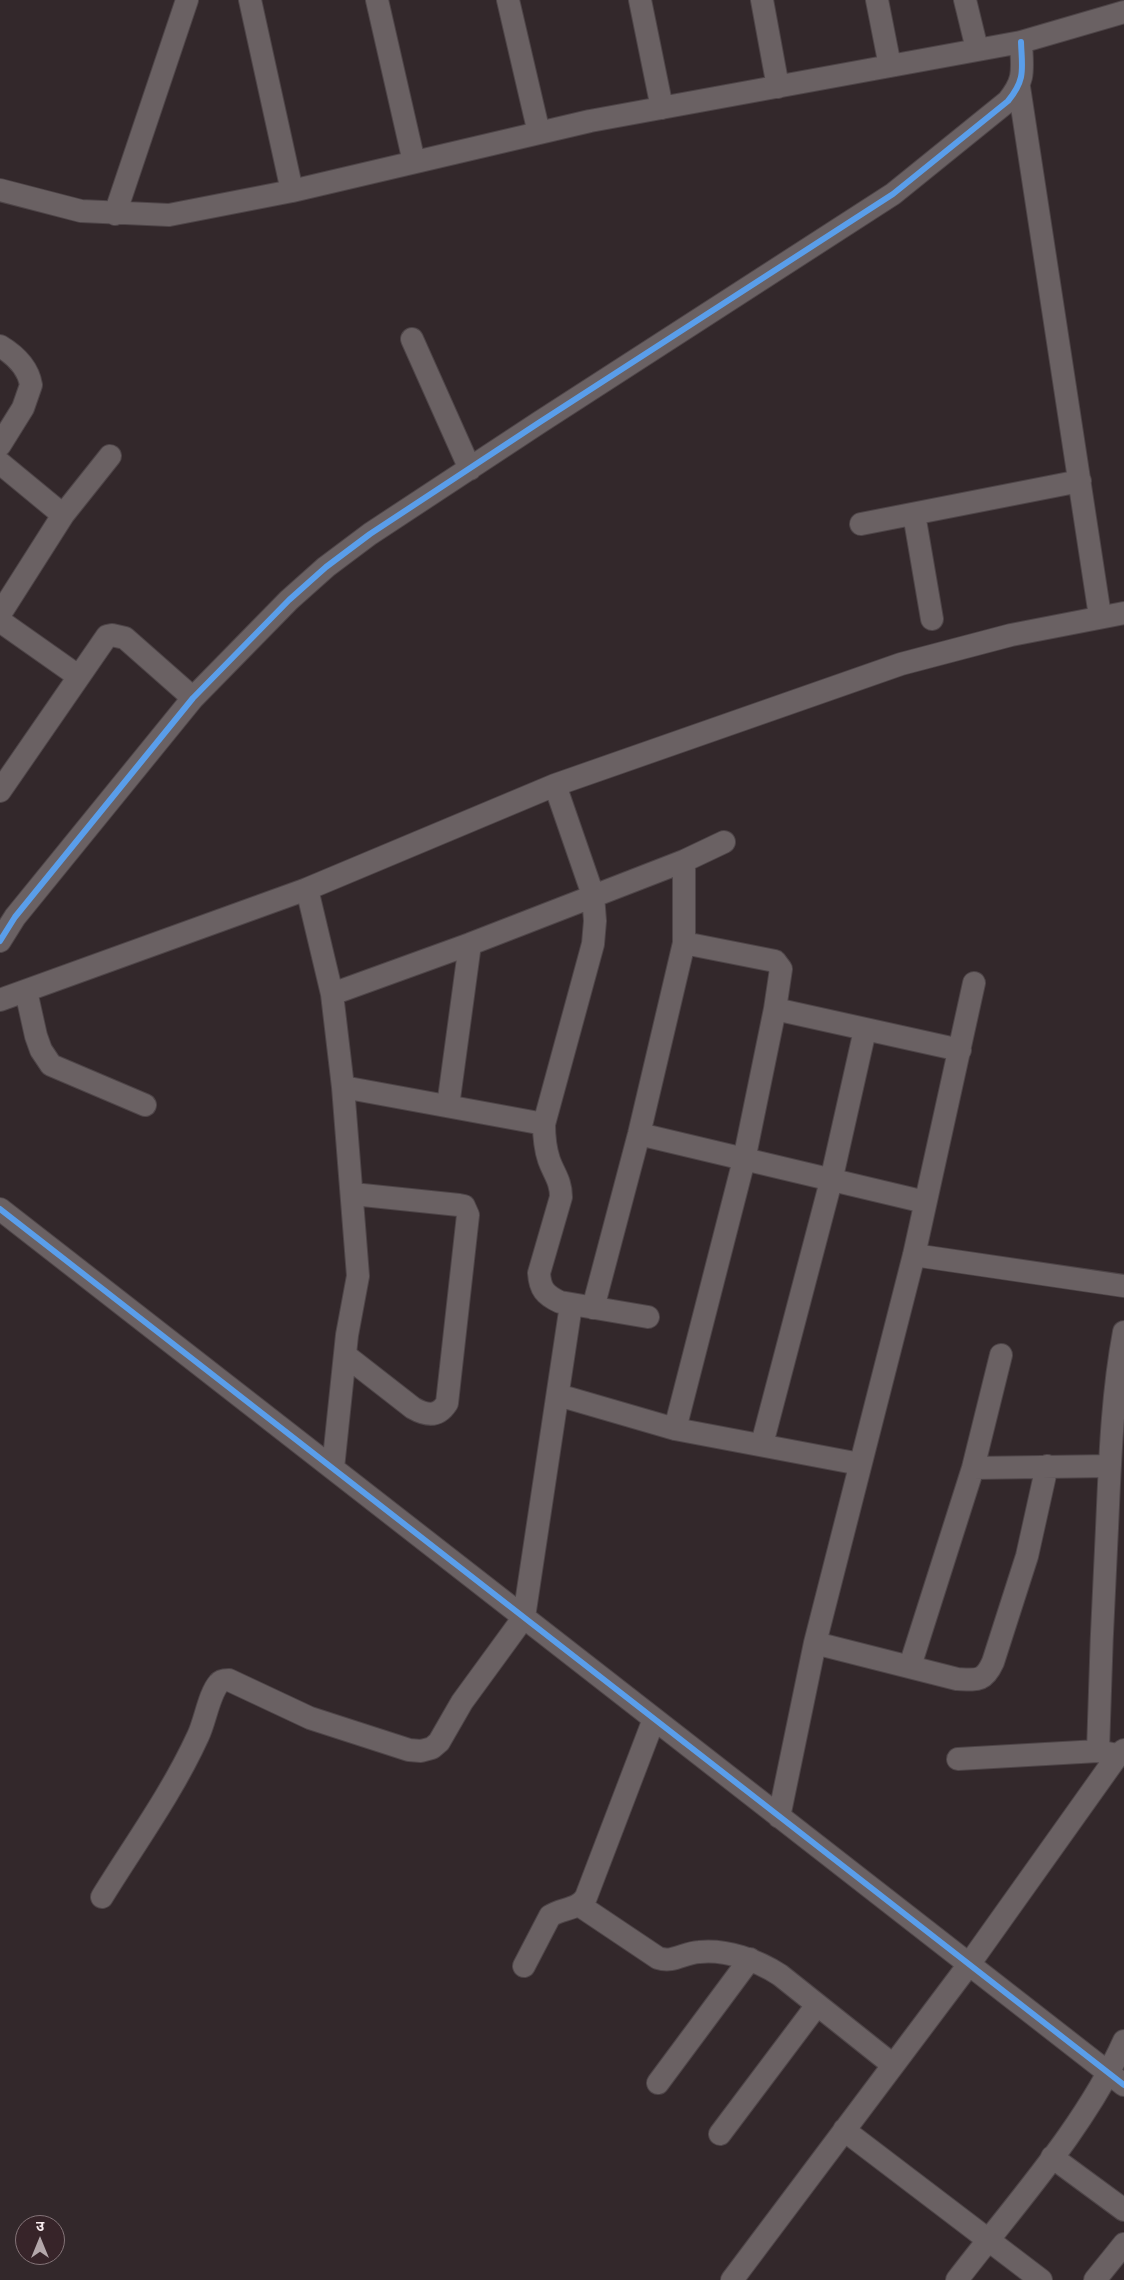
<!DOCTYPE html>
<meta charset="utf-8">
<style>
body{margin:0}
#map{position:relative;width:1124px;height:2280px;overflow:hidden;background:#33282b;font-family:"Roboto Serif","Noto Sans Devanagari",serif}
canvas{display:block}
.north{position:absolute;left:15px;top:2215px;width:50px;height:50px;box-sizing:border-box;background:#372429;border:1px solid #847478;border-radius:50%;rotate:0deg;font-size:14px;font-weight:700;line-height:20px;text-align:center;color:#f8ebee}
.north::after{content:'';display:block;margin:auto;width:18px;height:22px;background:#b3a7aa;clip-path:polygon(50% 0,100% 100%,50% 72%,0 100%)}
</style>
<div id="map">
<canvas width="1124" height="2280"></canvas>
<div class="north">उ</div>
</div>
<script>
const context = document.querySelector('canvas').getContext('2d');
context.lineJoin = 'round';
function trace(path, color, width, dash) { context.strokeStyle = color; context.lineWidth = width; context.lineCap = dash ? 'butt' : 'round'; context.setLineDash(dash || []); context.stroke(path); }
const minor = new Path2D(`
 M250,0l42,191
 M377,0l37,162
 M508,0l31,133
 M640,0l22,108
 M762,0l16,87
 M877,0l13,66
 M965,0l12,49
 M1019,87l81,529
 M0,190l81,21 88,4 123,-24 298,-70 431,-79 103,-30
 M115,214l72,-214
 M412,339l58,130
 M0,346c15,9 28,21 31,39l-8,23 -23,37
 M0,463l63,52
 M914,514l18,105
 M861,524l219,-43
 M0,614l63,-99 47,-59
 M0,621l78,55
 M555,785l38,110 2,26 -2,23 -49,180c0,13 1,24 5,36 5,14 12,21 12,37l-22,76c1,16 6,22 21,29l88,15
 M0,791l107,-155 5,-1 13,3 68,60
 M307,889l25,105 11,93 201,37
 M0,941l15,-24 178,-219 96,-98 37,-33 44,-33 170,-112 353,-228 115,-93c18,-22 14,-32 13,-59
 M684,943l91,18 6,8 -6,40 185,41
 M26,991l10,45 5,14 10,15 94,40
 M332,994l138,-50 214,-83 40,-19
 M0,1000l307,-111 248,-104 346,-121 110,-29 113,-22
 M448,1106l22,-162
 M639,1134l286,68
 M0,1209l1124,876
 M914,1255l210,31
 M593,1308l46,-174 45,-191v-82
 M345,1355l68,53c14,8 25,9 34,-5l21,-188 -4,-9 -5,-1 -106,-11
 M558,1395l117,34 185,35
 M675,1429l69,-269 31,-151
 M762,1444l69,-263 34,-151
 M333,1468l14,-133 11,-59 -15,-189
 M973,1468l137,-2
 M815,1643l142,36c20,1 27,3 36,-17l34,-106 20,-90
 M910,1666l63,-198 28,-113
 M1098,1751c2,-75 5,-149 9,-223 3,-66 5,-132 17,-196
 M958,1759l140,-8 14,3
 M779,1817l36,-174 99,-388 60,-272
 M102,1897c32,-52 70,-104 96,-161 7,-14 11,-42 21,-53 2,-3 7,-3 10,-3l81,38 99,32 12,1 11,-3 7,-6 23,-40 62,-85 47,-312
 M579,1905l79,53c16,5 25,-5 41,-6 27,-3 58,8 81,23l113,90
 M524,1966l26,-50c12,-8 28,-6 36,-19l68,-178
 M658,2083l92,-124
 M844,2130l197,150
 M720,2134l97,-129
 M1052,2157l72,53
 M732,2280l238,-317 148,-208 6,-5
 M957,2280c58,-76 128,-152 167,-239
 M1095,2280l29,-36`);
trace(minor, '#4e4548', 24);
trace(minor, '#6a6163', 22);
trace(new Path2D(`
 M0,941l15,-24 178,-219 96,-98 37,-33 44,-33 170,-112 353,-228 115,-93c18,-22 14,-32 13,-59
 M0,1209l1124,876`), '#5a9eea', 6);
</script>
